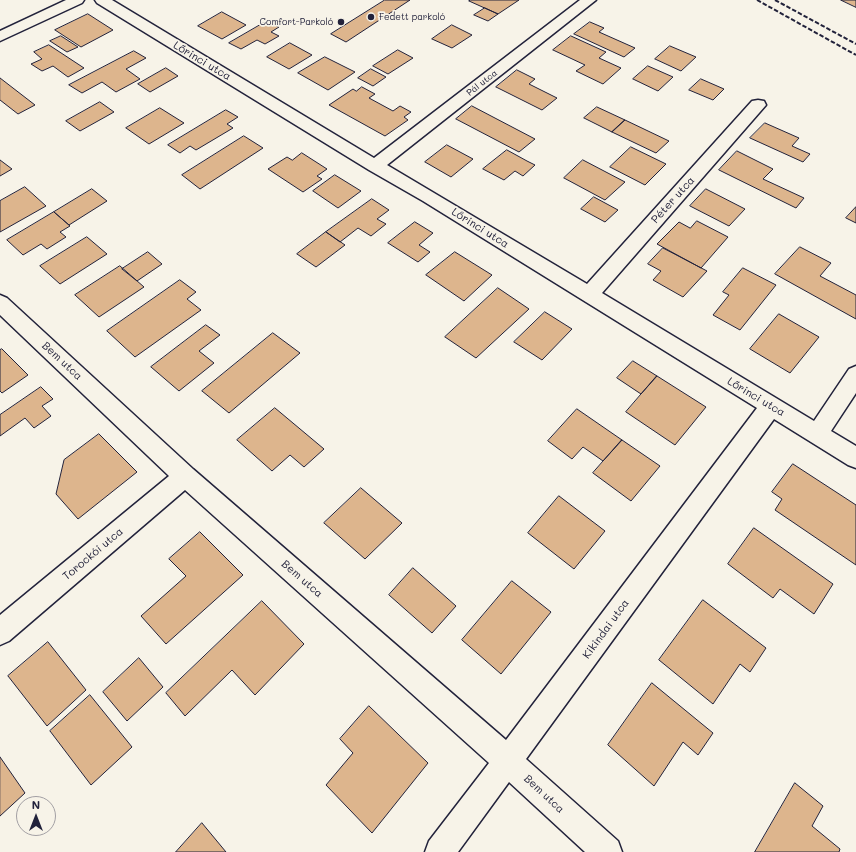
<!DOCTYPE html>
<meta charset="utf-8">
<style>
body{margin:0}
#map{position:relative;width:856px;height:852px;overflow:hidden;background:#f7f3e8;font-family:Mali,sans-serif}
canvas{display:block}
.north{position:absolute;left:16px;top:796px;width:40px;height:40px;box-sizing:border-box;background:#f7f3e8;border:1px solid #a29fa3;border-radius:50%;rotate:0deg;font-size:11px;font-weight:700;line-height:16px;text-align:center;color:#22223b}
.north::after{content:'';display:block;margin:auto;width:14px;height:18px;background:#22223b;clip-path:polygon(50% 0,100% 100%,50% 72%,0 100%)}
</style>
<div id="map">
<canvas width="856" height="852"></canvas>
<div class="north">N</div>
</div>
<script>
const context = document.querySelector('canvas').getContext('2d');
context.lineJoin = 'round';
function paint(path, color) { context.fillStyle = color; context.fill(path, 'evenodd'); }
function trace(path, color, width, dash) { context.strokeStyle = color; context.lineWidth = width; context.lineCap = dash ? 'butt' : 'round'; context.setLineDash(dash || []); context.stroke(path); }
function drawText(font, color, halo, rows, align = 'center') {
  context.font = font + ' Mali,sans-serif'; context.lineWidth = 3.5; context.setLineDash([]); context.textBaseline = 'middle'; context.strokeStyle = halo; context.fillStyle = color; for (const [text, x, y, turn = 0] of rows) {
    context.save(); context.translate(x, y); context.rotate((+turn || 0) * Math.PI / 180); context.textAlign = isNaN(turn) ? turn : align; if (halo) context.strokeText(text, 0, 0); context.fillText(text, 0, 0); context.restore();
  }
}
const building = new Path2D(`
 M385,0h25l-64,42 -15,-8z
 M471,0h48l-21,14 -29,-13z
 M841,0h15v7z
 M485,8l13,6 -10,7 -14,-6z
 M222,12l24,13 -24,14 -24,-13z
 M88,14l25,16 -32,17 -26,-17z
 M267,21l12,6 -8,5 8,4 -14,8 -8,-4 -16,9 -12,-6z
 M590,22l14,6 -5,4 36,16 -11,9 -50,-23z
 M452,25l20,10 -20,13 -20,-9z
 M61,36l17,11 -11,5 -17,-11z
 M571,36l35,16 -7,6 22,10 -18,16 -27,-13 9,-6 -32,-15z
 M290,43l22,12 -23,14 -22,-12z
 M49,45l35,23 -16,9 -15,-11 -11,5 -11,-7 11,-5 -8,-7z
 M670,46l26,11 -15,14 -26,-12z
 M398,50l15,8 -25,16 -15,-8z
 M134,51l12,7 -20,11 14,10 -24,13 -14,-10 -20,11 -13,-8z
 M325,57l30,15 -27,18 -30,-17z
 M648,66l25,11 -15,14 -25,-12z
 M166,68l12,8 -28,16 -12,-8z
 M371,69l15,8 -13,9 -15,-8z
 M517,70l18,9 -6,5 28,14 -15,12 -46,-23z
 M0,78l35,27 -17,9 -18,-14z
 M701,79l23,10 -11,11 -24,-10z
 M362,87l13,7 -6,4 24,13 7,-5 11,6 -7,5 4,3 -23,16 -56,-31 24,-16 3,2z
 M100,102l14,10 -34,19 -14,-10z
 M472,106l63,33 -16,13 -63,-33z
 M597,107l28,13 -13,12 -28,-14z
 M160,108l24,15 -35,21 -23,-16z
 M226,110l12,7 -11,7 6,4 -37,22 -6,-4 -10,7 -12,-8z
 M625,120l44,21 -13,12 -44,-21z
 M765,123l34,15 -7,8 18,8 -7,8 -53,-24z
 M244,136l19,12 -63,41 -18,-14z
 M447,145l26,14 -22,18 -26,-15z
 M631,147l35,17 -21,21 -35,-18z
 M507,150l20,11 8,4 -12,11 -8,-5 -11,9 -21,-11z
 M737,151l36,18 -10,10 41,19 -8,10 -77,-38z
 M302,153l25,16 -10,7 5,3 -19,13 -35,-23 19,-12 5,3z
 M0,160l12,9 -12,7z
 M583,160l42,22 -20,18 -41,-22z
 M335,175l26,16 -23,17 -25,-17z
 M25,187l21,19 -46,26v-31z
 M92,189l15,12 -38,24 -15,-13z
 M706,189l39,20 -16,17 -39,-20z
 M594,197l24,13 -13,12 -24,-13z
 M372,199l17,11 -12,9 9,5 -15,12 -13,-8 -18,14 -14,-10z
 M856,207v16l-10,-5z
 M54,212l16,14 -10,6 6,5 -19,12 -6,-5 -18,11 -16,-15z
 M697,221l31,16 -27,31 -44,-24 22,-22 11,6z
 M415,222l18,11 -14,12 11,7 -12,10 -30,-19z
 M326,232l19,13 -29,22 -19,-13z
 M87,237l20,17 -47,30 -20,-18z
 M800,247l31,16 -11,13 36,19v24l-81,-45z
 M663,248l44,23 -24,26 -30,-17 8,-9 -13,-7z
 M148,252l14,12 -25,17 -15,-12z
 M455,252l37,23 -28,26 -38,-26z
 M120,266l24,21 -45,30 -24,-22z
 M743,268l33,17 -36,45 -27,-15 16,-20 -6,-3z
 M180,280l16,12 -9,7 14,11 -66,47 -28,-26z
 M498,288l31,21 -53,49 -31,-21z
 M545,312l27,17 -30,31 -28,-18z
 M779,314l40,23 -29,36 -40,-24z
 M206,325l14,10 -21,16 15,12 -35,28 -28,-24z
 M273,333l27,20 -71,60 -27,-22z
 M2,349l26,26 -26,18 -2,-2v-41z
 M633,361l24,15 -16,18 -24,-16z
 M657,376l49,31 -31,38 -49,-33z
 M41,387l12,12 -11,7 9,10 -17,12 -9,-10 -25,18v-21z
 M275,408l49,41 -20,18 -14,-12 -18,16 -35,-31z
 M577,409l45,31 -19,21 -20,-14 -11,12 -24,-18z
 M99,434l38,38 -59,47 -22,-25 8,-34z
 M622,440l38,26 -29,35 -38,-28z
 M793,464l63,41v60l-81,-55 7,-11 -10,-7z
 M361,488l41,35 -37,36 -41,-36z
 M559,496l46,35 -31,38 -46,-36z
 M754,528l79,56 -19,30 -34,-25 -7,9 -45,-34z
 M200,532l43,43 -77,69 -25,-28 45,-40 -17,-17z
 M413,568l43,38 -24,27 -43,-38z
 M512,581l39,31 -50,62 -39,-34z
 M703,600l63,48 -16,24 -10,-8 -27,40 -54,-44z
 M262,601l42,43 -49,51 -23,-25 -47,46 -19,-23z
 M48,642l38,48 -39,36 -39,-50z
 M139,658l24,29 -36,34 -24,-29z
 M652,683l61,50 -15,22 -15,-13 -29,44 -46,-41z
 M90,695l42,52 -41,38 -41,-54z
 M369,706l59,57 -56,70 -46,-48 27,-32 -13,-14z
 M0,757l25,36 -25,23z
 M795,783l28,23 -11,20 28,23 -1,3h-84z
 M202,823l24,29h-50z`);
paint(building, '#ddb58d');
trace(building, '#22223b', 1);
const minor = new Path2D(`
 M66,0h18l-2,3 -82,38v-10z
 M95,0h17l262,158 206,-158h16l-209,165 200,119 165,-183 6,-1 6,1 2,4 -164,188 212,128 35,-52 7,-3v27l-25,38 25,15v22l-8,-3 -74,-46 -248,340 92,82 4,11h-37l-76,-70 -51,70h-33l4,-11 60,-78 -304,-273 -176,151 -9,4v-30l169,-139 -169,-161v-20l7,3 186,171 313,271 251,-332 -334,-207 -54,-31 -272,-167z`);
trace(minor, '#22223b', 3);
paint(minor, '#f7f3e8');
trace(new Path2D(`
 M757,0l99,55
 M775,0l81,44`), '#22223b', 2, [4.5, 2]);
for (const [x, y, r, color] of [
 [371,17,4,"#22223b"],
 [341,22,4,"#22223b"]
]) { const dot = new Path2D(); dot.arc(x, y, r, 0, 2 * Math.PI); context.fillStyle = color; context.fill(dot); trace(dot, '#f7f3e8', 1.5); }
drawText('9px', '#22223b', '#f7f3e8', [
 ["Fedett parkoló",379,17],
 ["Comfort-Parkoló",333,22,"right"]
], 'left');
drawText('9px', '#22223b', '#f7f3e8', [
 ["Pál utca",482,83,-38]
]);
drawText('11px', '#22223b', '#f7f3e8', [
 ["Lőrinci utca",202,61,31],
 ["Péter utca",673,200,-48],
 ["Lőrinci utca",480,228,32],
 ["Bem utca",62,361,43],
 ["Lőrinci utca",756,397,31],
 ["Torockói utca",93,554,-40],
 ["Bem utca",302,579,41],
 ["Kikindai utca",606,629,-54],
 ["Bem utca",544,794,43]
]);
</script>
